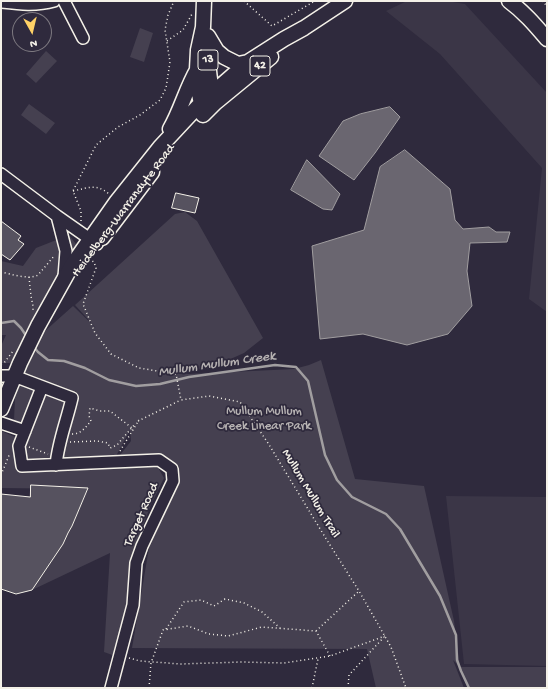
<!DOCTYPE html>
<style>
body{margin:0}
#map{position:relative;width:548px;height:689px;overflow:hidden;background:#2f2a3d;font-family:"Gochi Hand",sans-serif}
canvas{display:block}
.frame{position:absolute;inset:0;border:2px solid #f4f1e8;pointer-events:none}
.north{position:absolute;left:12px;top:12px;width:40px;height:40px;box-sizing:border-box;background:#2f2a3d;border:1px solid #7e7a81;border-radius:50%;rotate:172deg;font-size:11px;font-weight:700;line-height:16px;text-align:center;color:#f4f1e8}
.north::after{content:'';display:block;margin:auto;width:14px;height:18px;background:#ffd166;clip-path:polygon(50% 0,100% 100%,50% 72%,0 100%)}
</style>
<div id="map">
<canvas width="548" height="689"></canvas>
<div class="frame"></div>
<div class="north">N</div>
</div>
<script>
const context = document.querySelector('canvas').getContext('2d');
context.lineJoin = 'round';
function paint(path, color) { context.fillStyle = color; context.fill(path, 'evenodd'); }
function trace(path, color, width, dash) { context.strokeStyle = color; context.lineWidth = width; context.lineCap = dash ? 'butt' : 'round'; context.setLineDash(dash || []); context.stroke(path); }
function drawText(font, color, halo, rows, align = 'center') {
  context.font = font + ' "Gochi Hand",sans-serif'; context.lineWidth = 3.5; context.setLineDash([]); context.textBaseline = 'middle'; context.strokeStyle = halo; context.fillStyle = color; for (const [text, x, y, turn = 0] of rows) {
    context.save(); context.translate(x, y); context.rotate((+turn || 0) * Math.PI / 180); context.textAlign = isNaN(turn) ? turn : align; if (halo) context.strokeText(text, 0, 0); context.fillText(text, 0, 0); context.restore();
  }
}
paint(new Path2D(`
 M407,1h40l18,3 82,89v219l-18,-13 13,-131 -102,-114 -54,-43z
 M446,496l101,1v169l-83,-2z`), '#3b3647');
paint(new Path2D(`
 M140,28l13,5 -9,29 -14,-5z
 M46,51l11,10 -21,22 -10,-9z
 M29,104l26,19 -9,11 -25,-19z
 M185,212l12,9 66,117 -19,15 -36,16 -33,1 13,4 106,-5 15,-4 12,-5 34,119 69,7 30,135 6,46h87v21h-78l-9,-21 -7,-7 11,28h-88l-9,-39 -235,-1 17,-100 30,-66 -3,-12 -15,-12 -44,1 14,-18 -1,-11 -14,26 -6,11 46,-3 8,14 -14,29 -12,32 -7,26 -7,61 -9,30 -11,-4 6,-99 -78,37 31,-46 5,-11 4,-7 16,-37 -87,-1v-57l24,10 6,-15 -17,-6 1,-22 10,-26 20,-41 28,-25 23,22 -21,-23 100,-91z
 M69,235l10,13 -59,115h-19v-17l5,-11h-5v-74l22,5 13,-18z`), '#454050');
const water = new Path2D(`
 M390,107l10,10 -25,36 -21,27 -35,-24 24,-35 17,-7z
 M405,150l45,39 5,31 8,9 26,-2 7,5h14l-3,10 -37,1 -3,28 5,35 -24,28 -41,11 -44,-11 -43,5 -8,-93 52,-16 16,-63z
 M307,160l33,34 -8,16 -9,-1 -32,-19z`);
paint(water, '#6a6670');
trace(water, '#a19ea0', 1);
trace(new Path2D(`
 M1,323l13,-2 7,7 6,9
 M33,346l5,6 10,8 16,1 21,7 24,12 27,6 24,-2 29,-7 86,-12 21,2 12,14 17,74 12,25 15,17 34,17 14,15 40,67 16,39 1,25 4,11 8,17`), '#a19ea0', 2.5);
const building = new Path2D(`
 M176,193l23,5 -4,15 -23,-5z
 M1,221l20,15 -3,4 6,4 -14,16 -9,-6z
 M31,485l57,3 -16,38 -4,7 -5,11 -31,46 -16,4 -15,-5v-95l29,3z`);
paint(building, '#56525f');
trace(building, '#f4f1e8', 1);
const minor = new Path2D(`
 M64,1l19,37
 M1,2c18,2 35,4 53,-1
 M1,174l56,42 40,28
 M57,216l9,35 -2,26
 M1,376h13l58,22c-5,22 -14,44 -16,67
 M42,387l-23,59 3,20 137,-6 13,9 1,12 -31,65 -6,17 -3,42 -22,83
 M1,423l24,8`);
const major = new Path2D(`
 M509,1c15,11 26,24 38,38
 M208,36l9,15 7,6 14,7 10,-2
 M205,39c4,19 3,41 9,60
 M202,110l-4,-22 -1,-19 1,-19 5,-23 1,-26
 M203,115l12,-12 56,-46
 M170,129c11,-19 16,-40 27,-59
 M102,238l50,-66
 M1,409l19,-46 18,-37 34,-61 45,-64 43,-54 41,-44 47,-41 36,-23 20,-11 41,-27`);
trace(minor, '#f4f1e8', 14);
trace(major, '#f4f1e8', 17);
trace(new Path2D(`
 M244,1l28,25 43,-25
 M542,1l5,5
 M167,41l16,-11 9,-16
 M73,191c15,-3 23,-8 36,3
 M81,221v-10l-8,-20 23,-46 22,-18 22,-12 20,-15 6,-12 4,-26 -5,-32 3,-15 6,-14
 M89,259l5,3 2,6 -13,36 12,29 16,21 28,14 37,6 5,26 28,-4 31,6 28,41 57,94 34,54 32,56 15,41
 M1,272c10,2 28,8 37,3l17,-20
 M29,277l2,19 2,10v5
 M1,364l3,-1 9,-12
 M138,421l43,-21
 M72,434c9,0 13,-6 19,-13l-2,-5 1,-8 10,3h10l22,17
 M70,442l27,-1 11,2 2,5 7,-3 18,-21
 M29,447l19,7
 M120,451l19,-31
 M1,475l9,-22
 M166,629l18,-27 17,-2 13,6 11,-7 19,4 18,9 18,16
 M316,631l43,-40
 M129,658l11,3 41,3 60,-2 43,1 46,-7 55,-20
 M149,688l2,-25 12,-33 25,-4 21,8 19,2 34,-9 54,4 14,25
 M312,688l6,-29
 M348,688l1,-13 35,-38`), '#f4f1e8', 1.5, [1, 3]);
trace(minor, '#2f2a3d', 11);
trace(major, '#2f2a3d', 14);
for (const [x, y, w] of [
 [208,60,20],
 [260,66,20]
]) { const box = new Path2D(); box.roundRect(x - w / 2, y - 10, w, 20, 3); context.fillStyle = '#2f2a3d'; context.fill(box); trace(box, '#f4f1e8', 1); }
drawText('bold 12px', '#f4f1e8', null, [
 ["13",208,60],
 ["42",260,66]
]);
drawText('13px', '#f4f1e8', '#2f2a3d', [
 ["Heidelberg-Warrandyte Road",124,211,-53],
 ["Mullum Mullum Trail",310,494,59],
 ["Target Road",142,515,-66]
]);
drawText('13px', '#b7b3b3', '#2f2a3d', [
 ["Mullum Mullum",264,412],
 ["Creek Linear Park",264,427]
]);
drawText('italic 14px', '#b6b2b2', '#2f2a3d', [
 ["Mullum Mullum Creek",217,365,-8]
]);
</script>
